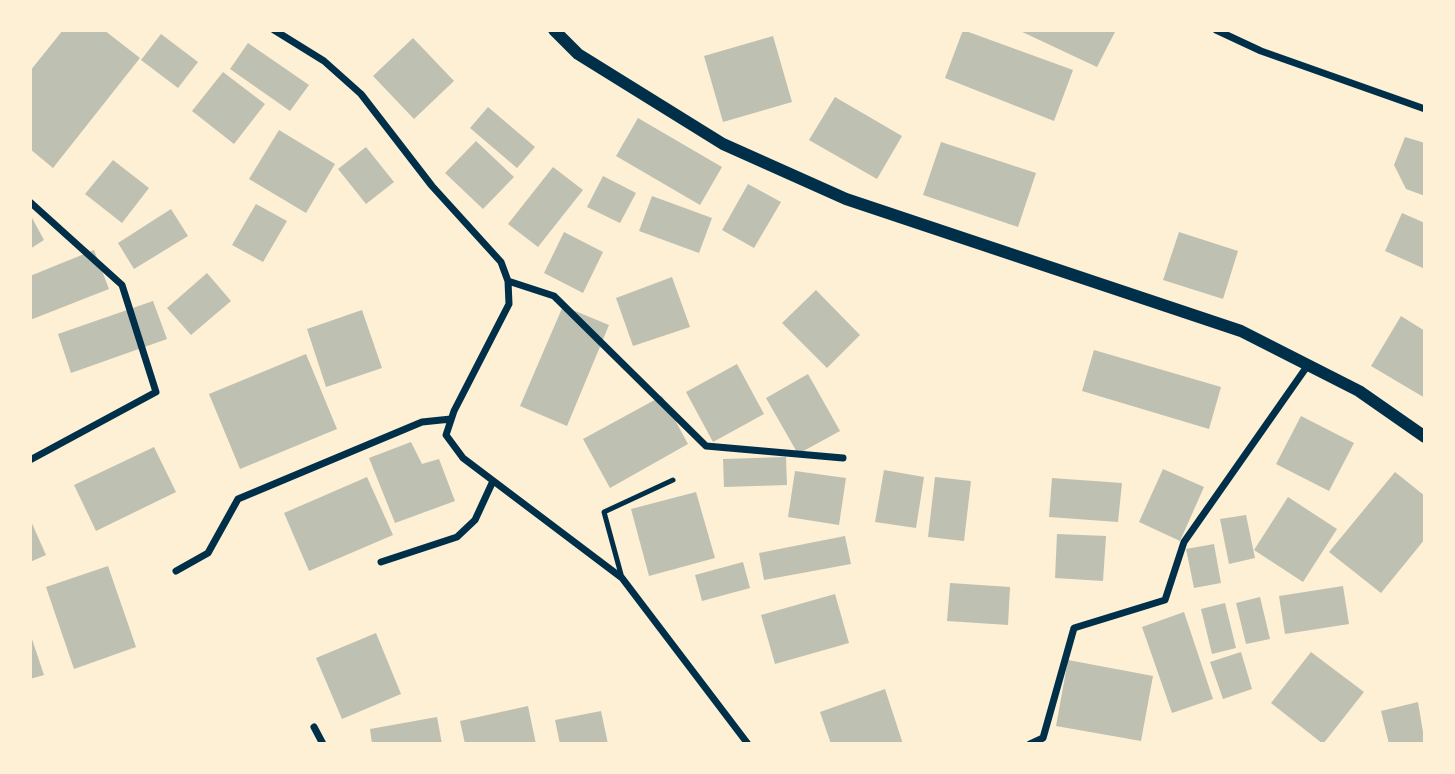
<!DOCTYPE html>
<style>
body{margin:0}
#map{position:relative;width:1455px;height:774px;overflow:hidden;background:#fdf0d5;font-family:"Space Grotesk",sans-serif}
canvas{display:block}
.frame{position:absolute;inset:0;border:32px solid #fdf0d5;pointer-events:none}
</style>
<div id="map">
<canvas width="1455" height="774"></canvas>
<div class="frame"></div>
</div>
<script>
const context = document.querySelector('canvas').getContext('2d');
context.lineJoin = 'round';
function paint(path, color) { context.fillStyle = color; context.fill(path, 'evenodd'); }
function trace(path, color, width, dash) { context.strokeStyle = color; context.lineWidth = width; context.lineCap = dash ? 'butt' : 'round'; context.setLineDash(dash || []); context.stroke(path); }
paint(new Path2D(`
 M63,30h41l36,28 -87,110 -23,-19v-78z
 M963,30l110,40 -19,51 -109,-43z
 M1018,30h98l-19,37z
 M161,34l37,28 -20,26 -37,-28z
 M773,36l19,66 -69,20 -19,-66z
 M413,38l41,43 -40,38 -41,-43z
 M248,43l61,42 -19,26 -60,-42z
 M223,72l42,32 -31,40 -42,-33z
 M835,97l67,39 -25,43 -68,-39z
 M488,107l47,40 -18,21 -47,-40z
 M638,118l84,49 -22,38 -84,-49z
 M279,130l56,34 -29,49 -57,-34z
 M1405,137l20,6v53l-19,-7 -12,-24z
 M476,141l38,36 -31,32 -38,-36z
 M941,142l95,31 -18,54 -95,-32z
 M366,147l28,35 -28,22 -28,-35z
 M113,160l36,28 -27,35 -37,-29z
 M553,167l30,23 -45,57 -30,-23z
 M603,176l33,17 -16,30 -33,-16z
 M748,184l33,18 -27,46 -32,-18z
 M652,196l60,22 -13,35 -60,-22z
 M256,204l31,17 -24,41 -31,-17z
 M171,209l17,27 -54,33 -16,-26z
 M1402,213l23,10v46l-40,-18z
 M30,214l14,26 -14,9z
 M564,232l39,20 -20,41 -39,-20z
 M1179,232l59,19 -15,48 -60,-19z
 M94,250l15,39 -79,31v-44z
 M207,273l24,28 -40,34 -24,-27z
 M672,277l18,50 -57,19 -17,-48z
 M816,290l44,45 -33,33 -45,-45z
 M153,301l14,38 -96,34 -13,-39z
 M563,306l46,19 -42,101 -47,-20z
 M362,310l20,58 -56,19 -19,-58z
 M1401,316l24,15v67l-54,-32z
 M1094,350l127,37 -12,42 -127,-38z
 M306,354l31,75 -97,40 -31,-75z
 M737,364l27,50 -51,28 -27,-50z
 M808,374l32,57 -42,23 -32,-56z
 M662,396l26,48 -78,44 -27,-49z
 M1301,416l53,27 -25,48 -53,-27z
 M411,442l11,22 17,-5 16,42 -60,22 -26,-65z
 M154,447l22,45 -80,39 -22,-46z
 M786,457l1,28 -63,2 -1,-28z
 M1163,469l41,18 -24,54 -41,-19z
 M884,470l40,7 -8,51 -41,-6z
 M795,471l51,7 -7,47 -51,-8z
 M1395,472l30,24v43l-44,54 -52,-41z
 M367,477l26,58 -84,36 -25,-58z
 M935,477l36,4 -7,60 -36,-4z
 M1052,478l70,5 -4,39 -69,-5z
 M696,492l19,66 -66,18 -18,-67z
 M1288,497l49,32 -34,53 -49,-32z
 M1246,515l9,43 -26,6 -9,-45z
 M30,519l16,36 -16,7z
 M1057,534l49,2 -3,45 -48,-3z
 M845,536l6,28 -87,16 -5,-27z
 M1214,544l7,39 -27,5 -8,-39z
 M743,562l7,26 -48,13 -7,-26z
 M108,566l28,81 -62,22 -28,-82z
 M950,583l60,4 -2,38 -61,-4z
 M1343,586l6,38 -64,10 -6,-38z
 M835,594l14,49 -74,21 -14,-49z
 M1260,597l10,42 -24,5 -10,-41z
 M1225,603l11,45 -24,6 -11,-45z
 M1184,612l29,87 -41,14 -30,-86z
 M30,633l14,42 -14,4z
 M376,633l25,61 -59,25 -26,-61z
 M1241,652l11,37 -29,10 -13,-37z
 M1311,652l53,40 -41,52 -52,-41z
 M1068,660l85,16 -12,65 -85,-15z
 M885,689l18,55h-72l-11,-32z
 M1418,702l7,42h-36l-8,-33z
 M528,706l8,38h-71l-5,-23z
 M601,711l7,33h-48l-5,-24z
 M437,717l5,27h-70l-2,-15z`), '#bec0b2');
trace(new Path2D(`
 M622,578l-18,-66 69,-32`), '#003049', 5);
trace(new Path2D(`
 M274,30l50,31 37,33 71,92 69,76 7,19 1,23 -55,107 -8,24 17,23 159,120 126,166
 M1216,30l45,21 164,58
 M30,202l92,83 34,107 -126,68
 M508,281l46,15 152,150 137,12
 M381,562l76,-25 18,-17 18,-39
 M176,571l32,-18 30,-54 184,-77 29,-3
 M314,727l9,17
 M1030,744l13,-6 31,-110 91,-28 19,-58 124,-177`), '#003049', 7);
trace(new Path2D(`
 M554,30l24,24 145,90 123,55 395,132 118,60 66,46`), '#003049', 12);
</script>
